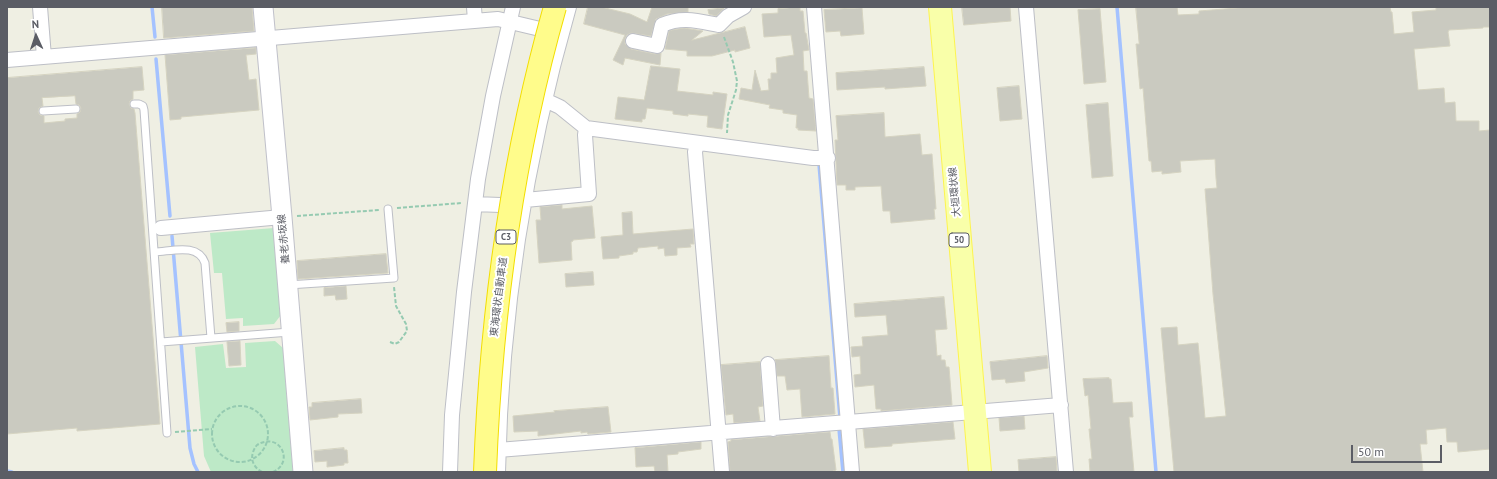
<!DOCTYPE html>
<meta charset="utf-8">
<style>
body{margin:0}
#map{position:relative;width:1497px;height:479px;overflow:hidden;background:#efefe3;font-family:"PT Sans",sans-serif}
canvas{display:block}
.frame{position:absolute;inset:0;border:8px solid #5b5d65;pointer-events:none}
.north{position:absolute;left:16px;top:16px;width:40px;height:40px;-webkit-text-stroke:3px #fff;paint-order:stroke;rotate:357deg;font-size:11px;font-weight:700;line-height:16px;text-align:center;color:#5b5d65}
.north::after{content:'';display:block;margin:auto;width:14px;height:18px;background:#5b5d65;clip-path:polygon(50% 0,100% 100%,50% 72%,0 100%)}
.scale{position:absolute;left:1351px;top:445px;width:91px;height:18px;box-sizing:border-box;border:2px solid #5b5d65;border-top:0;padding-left:5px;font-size:12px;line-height:14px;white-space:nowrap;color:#5b5d65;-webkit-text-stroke:3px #fff;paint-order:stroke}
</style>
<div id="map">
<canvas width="1497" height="479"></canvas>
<div class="frame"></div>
<div class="north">N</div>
<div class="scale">50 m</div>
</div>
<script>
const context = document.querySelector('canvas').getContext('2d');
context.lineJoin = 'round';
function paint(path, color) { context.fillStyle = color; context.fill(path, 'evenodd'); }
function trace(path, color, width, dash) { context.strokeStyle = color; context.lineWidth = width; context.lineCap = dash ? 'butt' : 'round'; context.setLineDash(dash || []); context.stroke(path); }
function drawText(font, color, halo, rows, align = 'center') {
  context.font = font + ' "PT Sans","Noto Sans JP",sans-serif'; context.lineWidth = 4; context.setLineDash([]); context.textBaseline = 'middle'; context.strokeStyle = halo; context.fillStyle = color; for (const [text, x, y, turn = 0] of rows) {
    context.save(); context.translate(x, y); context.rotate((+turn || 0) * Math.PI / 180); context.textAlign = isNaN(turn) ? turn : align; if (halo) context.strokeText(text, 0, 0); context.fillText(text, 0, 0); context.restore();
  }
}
paint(new Path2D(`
 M274,228l7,87 -7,9 -31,2v-8l-17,1 -4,-46h-8l-4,-40z
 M275,341l8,7 10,124h-82l-7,-16 -9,-109 28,-3 3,24 20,-1 -1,-24z`), '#bde9c7');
trace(new Path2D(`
 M152,7l3,30
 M1117,7l39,465
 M156,59l14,157
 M819,164l21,254
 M172,236l18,212 4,16 4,8
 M839,429l4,43
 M7,471l5,1`), '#a4c2ff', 3.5);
const building = new Path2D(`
 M162,7h90l2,24 -90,7z
 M588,7h13l29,7 17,8 5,-15h36v5l-21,2 -11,5 -5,17 -20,-3 -4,2 -2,4v5l6,5 24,5 6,-1 -1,12 -35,-7 -2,7 -10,-5 12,-25 -41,-11z
 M800,7v4h3l2,22h1l3,17 -6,1 1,20h3l2,27 4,1 3,32 -18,-1v-2h-2l1,-13 -14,-2v-3l-14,-2 1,-3 -31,-6 2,-11 11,2 3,-20 6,21 8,-1 -1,-11h3v-6h6l-1,-15 18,-3 -3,-20 -27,2 -2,-23 16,-1v-4z
 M962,7h48l1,14 -47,4z
 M1136,7h41l1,8 21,-1v-3l51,-4h140l1,5h1l2,22 20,-2 -2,-20 24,-2v-3h54v20h-7v1l-34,2 -1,2 2,14 -36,3 4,41 26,-2 1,15 10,-1 1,19h23v10l11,-1v319l-32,3 -1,-10h-10l-1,-14 -20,2 1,14h-7l3,28h-249l-13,-144 16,-1 1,18 20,-2 7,75 21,-2 -13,-122 -8,-105 12,-1 -1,-10 -1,-19 -35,2 1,11 -19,2v-3l-10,1 -1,-11h-2l-6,-73 -3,1 -4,-45h3z
 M724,8l-8,8 -7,-2 -1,-4z
 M862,8l2,26 -23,2 -1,-5 -14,1 -2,-22z
 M1100,9l6,73 -22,2 -6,-74z
 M745,27l5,21 -15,4v-2l-23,6h-25v-5l-22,-2 4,-18 3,-1 12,-2 19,3 -11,9z
 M256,48v6l-10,1 3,25 7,-1 3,31 -78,7v2l-11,1 -5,-65z
 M651,66l29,3 -3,22 36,4v-3l14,2 -5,35 -15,-2 1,-11 -20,-2v2l-15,-2v-3l-26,-3 -2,11h-3v3l-27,-3 3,-22 26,3z
 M142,67l2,23 -11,1v8l-3,2 -1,3 2,4 3,1 1,4 25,311 -83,7v-3l-70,6v-356zM75,96l1,8 3,1 2,3 -1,4 -3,2v4l-12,1v2l-21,2v-7l-4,-1 -2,-3 1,-4 4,-2 -1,-8z
 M924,67l2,19 -41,3v-2l-48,3 -1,-17z
 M1019,86l3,33 -22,2 -3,-33z
 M1108,103l5,73 -21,2 -6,-73z
 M884,113l1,24 35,-3 2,21 10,-1 4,55h-2l1,10 -44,4 -1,-12h-7l-2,-25 -26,1v3h-9v-5h-9l-2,-45h3l-2,-24z
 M562,205v4l30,-3 3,32 -22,2v1l-2,1 1,18 -33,3 -3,-43h5l-1,-13z
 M632,212l1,22 60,-5 1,15h-4l1,3 -14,1v7l-12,1 -1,-8 -6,1v-3l-20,2 -1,4h-4v2l-14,2v2l-16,1 -2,-22 22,-2 -1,-22z
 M386,254l2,19 -90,6 -1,-18z
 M593,272l1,13 -28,2 -1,-13z
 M346,286l1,13 -11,1 -1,-5 -11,1v-8z
 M944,297l3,32 -12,1 2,26 4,-1v5h4l1,7h3l3,38 -71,6v-2h-5l-2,-24 -19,2 -1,-12 7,-1 -1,-18 -8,1 -1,-10 12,-1 -1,-9 26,-2 -2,-20 -31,2 -1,-13z
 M239,322v9l-12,1 -1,-9z
 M240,341l1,24 -12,1 -2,-24z
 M829,356l2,32h2l2,26 -33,3 -2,-28 -13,1 -2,-14h-8l-2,-16z
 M1047,356l1,12 -24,4 1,9 -19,2 -1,-4 -13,1 -2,-18z
 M760,362l3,44 -5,1 2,14 -26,2 -1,-9 -7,1 -5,-50z
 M1109,378v1h2l2,24 19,-1 1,15h-4l5,55h-44l-1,-13h3l-3,-30h2l-3,-34 -3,1 -2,-17z
 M361,399l1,14 -24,1v3l-28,3 -1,-13h3v-4z
 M608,407l3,25 -23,2 -1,-2 -6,1v-2l-43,5v-5l-24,1 -1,-16 42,-4 -1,-1z
 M1024,416l1,13 -25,2 -1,-13z
 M953,422l2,17 -63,5v2l-27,2 -2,-19z
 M830,432l1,7h1l4,31 -3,1v1h-103l-2,-30 3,-1v-1z
 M701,442v7l-23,3v2l-11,1 1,17h-13l-1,-6 -18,1 -1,-19z
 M344,448v2h3l1,13h-4v2l-17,2v-6l-12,1 -1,-11z
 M1056,457l1,15h-38l-1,-12z`);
paint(building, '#cacac0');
trace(building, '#d5d3c1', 1);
const lane = new Path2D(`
 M134,104h5l4,2 1,4 23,323
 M43,111l33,-2
 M155,252c18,-1 43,-9 50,11l6,75
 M288,285l106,-7 -6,-69
 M161,342l129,-10`);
const street = new Path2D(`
 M40,7l4,50
 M474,7l1,14
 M814,7l38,465
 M1026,7l40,465
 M633,41l24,5 5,-21c20,-9 36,-4 57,0l9,-9 16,-9
 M7,60l491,-41 63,15
 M545,100l15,7 26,21 227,30h15
 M697,143l-2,9 27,320
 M475,204l25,1 25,-5 64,-6 -4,-59 1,-7
 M161,228l121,-11
 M768,364l5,65
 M498,450l563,-45
 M450,472l2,-57 12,-123 14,-113 15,-83 20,-89
 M498,472c3,-156 28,-315 71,-465`);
const secondary = new Path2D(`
 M263,7l19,210 21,255`);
const primary = new Path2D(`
 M940,7l40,465`);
trace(lane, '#bdbfc6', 9);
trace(street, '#bdbfc6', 16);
trace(secondary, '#c0c1ca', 21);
trace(primary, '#fdf44f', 24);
trace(new Path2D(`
 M724,37l9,25 4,19 -1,9 -8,25 -1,18
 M397,208l65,-5
 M297,216l82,-6
 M390,342l5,2 4,-2 8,-11 -1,-7 -10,-18 -2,-19
 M212 434a28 28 0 1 1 56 0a28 28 0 1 1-56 0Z
 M175,432l37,-3
 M262,472c-11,-6 -13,-17 -5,-27 23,-14 38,17 16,27`), '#95cab1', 2, [4, 2]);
trace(lane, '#fff', 7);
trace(street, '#fff', 14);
trace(secondary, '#fff', 19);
trace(primary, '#f9ffa9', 22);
const highwayBridge = new Path2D(`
 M485,472c6,-157 27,-314 70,-465`);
trace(highwayBridge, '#f3de00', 24, []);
trace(highwayBridge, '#fffc8b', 22);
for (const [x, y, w] of [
 [506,237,20],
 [959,240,20]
]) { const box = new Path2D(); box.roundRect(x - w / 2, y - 7, w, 14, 3); context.fillStyle = '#fff'; context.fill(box); trace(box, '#5b5d65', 1); }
drawText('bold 9px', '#5b5d65', null, [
 ["C3",506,237],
 ["50",959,240]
]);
drawText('10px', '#5b5d65', '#fff', [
 ["大垣環状線",955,192,-95],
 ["養老赤坂線",284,239,-95],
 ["東海環状自動車道",499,297,-83]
]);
</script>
